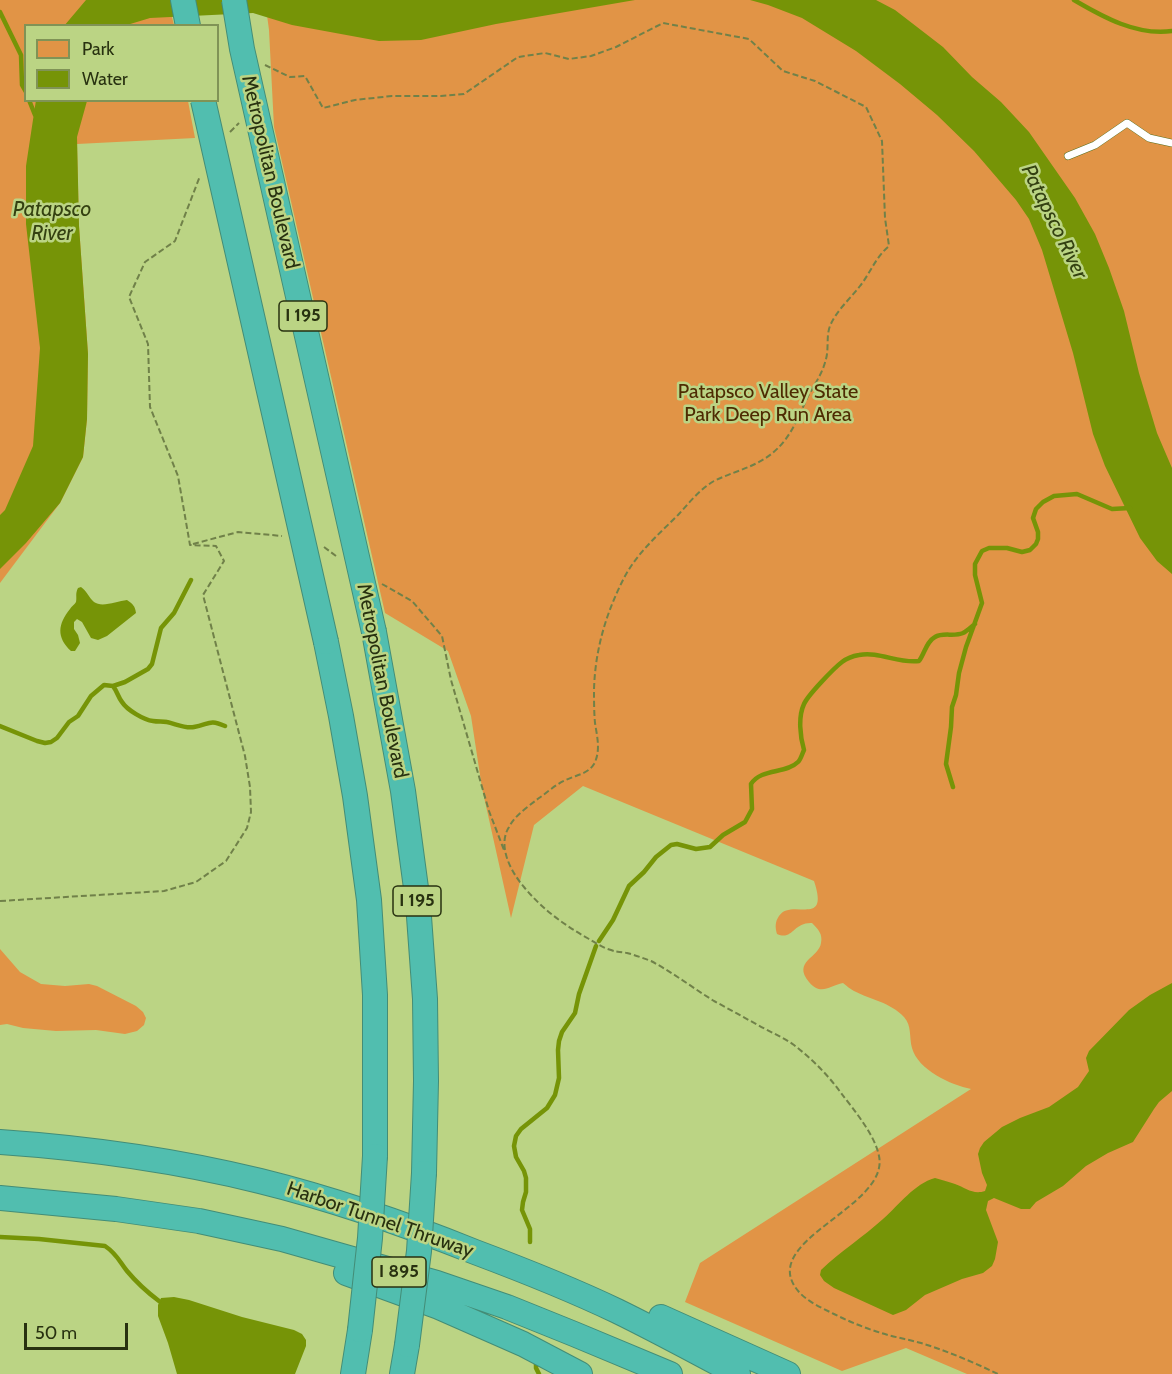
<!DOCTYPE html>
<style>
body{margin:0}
#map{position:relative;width:1172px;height:1374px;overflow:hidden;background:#bbd484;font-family:Cabin,sans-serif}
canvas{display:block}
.legend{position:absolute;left:24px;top:24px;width:195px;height:78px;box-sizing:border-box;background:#bbd484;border:2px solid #809356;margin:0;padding:8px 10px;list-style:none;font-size:18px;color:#283110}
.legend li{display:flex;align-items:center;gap:12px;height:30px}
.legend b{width:30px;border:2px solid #809356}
.scale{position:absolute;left:24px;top:1323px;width:104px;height:27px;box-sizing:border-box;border:3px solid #283110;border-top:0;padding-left:8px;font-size:18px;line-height:21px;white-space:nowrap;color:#283110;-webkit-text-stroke:4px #bbd484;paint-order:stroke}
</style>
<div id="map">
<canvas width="1172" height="1374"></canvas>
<ul class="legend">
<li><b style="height:16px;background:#e19446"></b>Park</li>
<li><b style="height:16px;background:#769407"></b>Water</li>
</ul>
<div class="scale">50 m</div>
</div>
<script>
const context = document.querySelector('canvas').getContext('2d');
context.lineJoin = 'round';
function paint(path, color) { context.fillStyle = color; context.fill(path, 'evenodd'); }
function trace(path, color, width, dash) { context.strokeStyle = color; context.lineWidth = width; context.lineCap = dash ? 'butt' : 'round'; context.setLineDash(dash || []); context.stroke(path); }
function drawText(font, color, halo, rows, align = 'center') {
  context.font = font + ' Cabin,sans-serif'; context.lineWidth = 5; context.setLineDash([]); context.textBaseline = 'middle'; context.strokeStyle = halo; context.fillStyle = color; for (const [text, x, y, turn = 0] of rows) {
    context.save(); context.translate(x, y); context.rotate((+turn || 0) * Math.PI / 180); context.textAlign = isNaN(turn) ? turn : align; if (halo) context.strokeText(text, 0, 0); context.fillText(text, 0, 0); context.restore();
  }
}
paint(new Path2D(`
 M0,0h163l9,17 2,8 -148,1v74l162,1 7,37 -118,6 2,82 9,128 -1,65 -4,38 -23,46 -60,80z
 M265,0h907v1374h-205l-61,-26 -64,23 -157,-69 15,-39 271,-174c-20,-4 -53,-19 -59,-41 -3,-11 0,-22 -8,-31 -14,-15 -33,-17 -50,-26 -4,-2 -7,-5 -11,-8 -14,3 -22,13 -34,-1 -17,-21 10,-24 12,-39 2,-9 -3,-14 -9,-20 -19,-1 -19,18 -35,11 -2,-7 -2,-12 2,-18 12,-19 51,13 35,-35l-231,-95 -49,39 -23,93 -29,-130 -11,-72 -23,-65 -63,-38 -111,-486 -5,-97z
 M0,949l20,23 21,12 24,2 24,-2 8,2 39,20 7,6 3,6 -2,7 -7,6 -12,3 -29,-4 -40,1 -33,-3 -16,-4 -7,1z`), '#e19446');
paint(new Path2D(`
 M86,0h549l-139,24 -75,16 -42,1 -87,-16 -39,-12 -103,5 -23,7 -63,1z
 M750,0h126l19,10 48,37 29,30 29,25 28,30 46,66 20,36 14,34 15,43 15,62 18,60 15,35v106l-15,-13 -17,-23 -35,-72 -12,-32 -20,-81 -31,-103 -13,-31 -13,-19 -42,-49 -37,-36 -37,-31 -44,-33 -54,-33 -34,-13z
 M36,100l51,1 -10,36 2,89 9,128 -1,65 -4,38 -23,46 -34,40 -26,26v-54l5,-5 28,-64 7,-98 -14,-124v-58z
 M81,587c6,4 8,11 13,15 8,6 23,-1 33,-2 6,4 8,6 9,13l-29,23 -9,4 -7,-2 -9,-16 -5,-3 -3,3v7l4,6 2,8 -5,8h-4c-15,-14 -13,-27 -1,-42 1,-2 5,-5 6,-7 1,-6 -1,-8 2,-14z
 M1172,983v108l-13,11 -5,7 -21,33 -25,11 -22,13 -23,20 -27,16 -6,7h-9l-27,-11 -6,3 -2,9 12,32 -3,17 -3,7 -9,7 -21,6 -37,16 -19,15 -13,5 -59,-27 -10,-7 -4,-6 1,-5c20,-19 42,-33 62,-51 17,-15 31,-35 52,-41 7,2 14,4 20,6 11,4 18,11 30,7l2,-6 -5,-12 -4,-19 2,-6 4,-6 18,-15 18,-9 29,-11 29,-20 11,-16 -3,-13 3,-7 40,-41 21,-15z
 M174,1297l15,3 53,17 52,13 8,4 4,6v6l-11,28h-118l-9,-31 -10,-27v-11l3,-7z`), '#769407');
trace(new Path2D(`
 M1074,0c29,17 63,36 98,31
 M0,12l21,43 1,30 4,7
 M29,100l6,15
 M113,686c4,5 5,11 9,16 5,8 22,18 31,19 5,1 10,0 14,1 9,2 19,7 27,5 16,-3 15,-8 31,-1
 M0,726l37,15 8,2 6,-1 6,-4 12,-16 9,-6 13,-20 13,-11 9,1 12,-4 23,-13 4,-5 9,-36 13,-15 17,-33
 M953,787l-7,-23 5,-37 1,-20 4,-12 3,-22 7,-26 16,-44 -7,-28v-11l7,-13 7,-3h18l15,4 8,-2 6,-6 2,-5v-7l-5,-14 3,-9 7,-7 11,-6 23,-2 35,15 18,-1
 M599,941l14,-21 16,-34 15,-14 12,-15 15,-12 6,-1 19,5 14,-2 13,-12 22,-13 7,-13 -1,-25c10,-16 35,-10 47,-22 3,-3 4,-8 6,-12 -4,-14 -6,-33 0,-46 4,-9 30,-36 38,-42 4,-3 11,-6 17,-7 20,-4 40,9 60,6 6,-8 7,-19 16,-24 8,-5 19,0 28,-4 4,-2 8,-6 12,-9
 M0,1237l39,2 66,7c12,8 14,15 22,25 10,12 20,21 32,30
 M530,1242v-13l-8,-19 1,-8 3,-10v-14l-2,-7 -8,-14 -2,-11 2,-10 5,-7 26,-21 8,-13 4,-17 -1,-28 1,-9 3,-9 13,-19 4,-19 17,-48
 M536,1360v8l3,6`), '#769407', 4.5);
const lane = new Path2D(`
 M1068,156l27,-11 32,-22 22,15 23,5`);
const highway = new Path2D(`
 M183,0l5,26
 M374,632l29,159 15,112 7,96 1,82 -2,92
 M326,642l15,74 14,80 14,104 6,95v161
 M0,1142c87,6 174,18 260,39 73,18 145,43 215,71 48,18 96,37 142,59 41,20 81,42 121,63
 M0,1198l116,11 83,12 83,18 155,44 70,24 67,27 96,40
 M346,1273l93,34 84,37 57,30
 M661,1317l127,57
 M353,1374l7,-44
 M402,1374l5,-29`);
trace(lane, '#596e1c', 8);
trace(highway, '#438d77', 26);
trace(new Path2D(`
 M265,65l25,12 15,-1 18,32 32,-8 37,-4h49l23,-2 54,-37 27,-4 24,6 22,-3 25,-9 47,-24 86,16 34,32 32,10 51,26 16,34 3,77 4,28c-14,12 -18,26 -29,40 -10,13 -24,25 -30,40 -4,10 -1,22 -4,33 -3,13 -11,25 -18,37 -7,15 -13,31 -23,44 -20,26 -44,28 -71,41 -14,8 -25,22 -36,34 -20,20 -41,38 -54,63 -18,35 -29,72 -30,112 0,10 0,22 1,33 2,13 6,28 -1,41 -6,10 -18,11 -28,16 -10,4 -18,12 -27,18 -10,8 -24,17 -30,29 -12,19 2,45 15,60 18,22 40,38 65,52 7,4 14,9 22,11 8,3 7,1 16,3 8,2 16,5 24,8 21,11 42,27 63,40 15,8 29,16 44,24 12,7 25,12 36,20 18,14 34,30 47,48 13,17 34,42 38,63 11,52 -125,85 -80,136 9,10 23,16 35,22 18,9 36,16 54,21 11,3 22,5 33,8 26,8 52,19 77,31
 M230,132l9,-9
 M193,544l45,-12 44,4
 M324,547l12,9
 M382,584l30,17 30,35 9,44 38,131 15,39
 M0,901l164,-10 32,-9 30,-21 21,-33 4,-16 -1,-25 -5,-31 -42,-161 21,-34 -8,-15 -26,-1 -12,-69 -28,-69 -2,-63 -19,-47 16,-35 30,-21 25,-65`), '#708149', 2, [6, 3]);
trace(lane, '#fff', 7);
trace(highway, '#51beaf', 24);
const highwayBridge = new Path2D(`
 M234,0l8,49 132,583
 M203,100l123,542
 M360,1330l10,-92 5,-82
 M407,1345l12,-94 5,-78`);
trace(highwayBridge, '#438d77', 26, []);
trace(highwayBridge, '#51beaf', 24);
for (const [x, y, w] of [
 [303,316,48],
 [417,901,48],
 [399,1272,54]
]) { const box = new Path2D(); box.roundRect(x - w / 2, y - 15, w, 30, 4.5); context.fillStyle = '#bbd484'; context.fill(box); trace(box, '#283110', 1.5); }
drawText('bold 18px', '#283110', null, [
 ["I 195",303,316],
 ["I 195",417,901],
 ["I 895",399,1272]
]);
drawText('20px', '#283110', '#bbd484', [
 ["Metropolitan Boulevard",270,172,77],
 ["Metropolitan Boulevard",382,681,79],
 ["Harbor Tunnel Thruway",380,1220,19]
]);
drawText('20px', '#4e2b02', '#bbd484', [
 ["Patapsco Valley State",768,392],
 ["Park Deep Run Area",768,415]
]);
drawText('italic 21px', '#344111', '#bbd484', [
 ["Patapsco",52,210],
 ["River",52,234],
 ["Patapsco River",1054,222,64]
]);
</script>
